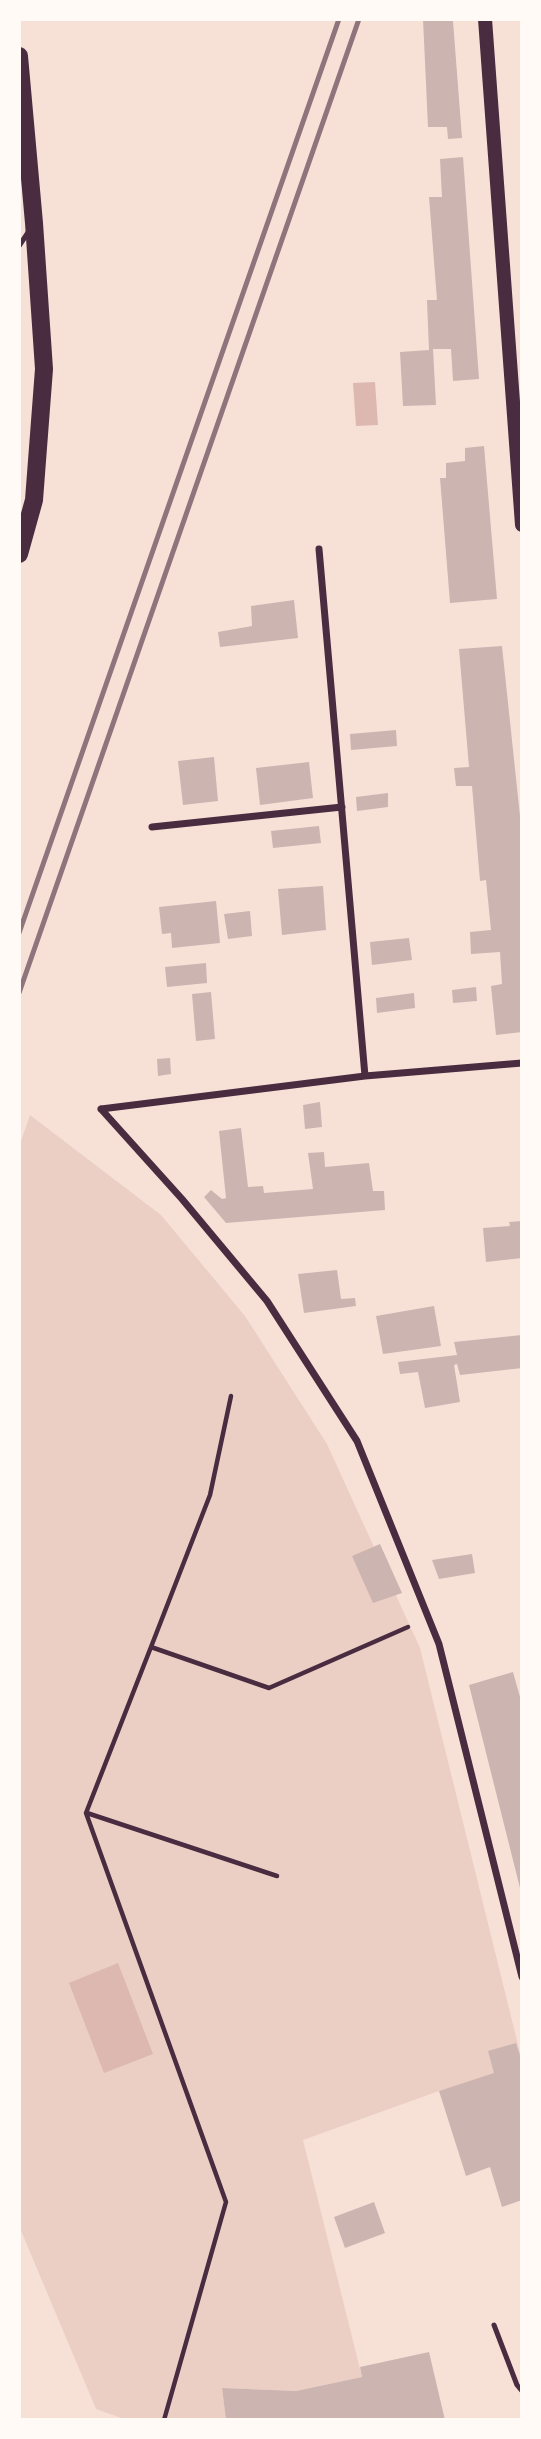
<!DOCTYPE html>
<style>
body{margin:0}
#map{position:relative;width:541px;height:2439px;overflow:hidden;background:#f7e1d7;font-family:"Asap Condensed",sans-serif}
canvas{display:block}
.frame{position:absolute;inset:0;border:21px solid #fffaf5;pointer-events:none}
</style>
<div id="map">
<canvas width="541" height="2439"></canvas>
<div class="frame"></div>
</div>
<script>
const context = document.querySelector('canvas').getContext('2d');
context.lineJoin = 'round';
function paint(path, color) { context.fillStyle = color; context.fill(path, 'evenodd'); }
function trace(path, color, width, dash) { context.strokeStyle = color; context.lineWidth = width; context.lineCap = dash ? 'butt' : 'round'; context.setLineDash(dash || []); context.stroke(path); }
paint(new Path2D(`
 M30,1115l131,100 84,101 82,128 93,204 102,413v7l-83,23 -136,49 59,237 -66,14 -74,-3 4,32h-99l-31,-11 -77,-183v-1079z`), '#ebcfc5');
paint(new Path2D(`
 M375,382l3,43 -22,1 -3,-43z
 M118,1963l35,91 -49,19 -35,-90z`), '#dcb8b0');
paint(new Path2D(`
 M423,19l30,2 9,117 -14,1 -1,-12h-19z
 M463,157l16,222 -26,2 -2,-32h-18l3,56 -33,1 -3,-54 29,-2 -2,-50h10l-8,-103h13l-2,-38z
 M484,446l13,153 -47,4 -10,-125h6v-15l19,-2v-13z
 M294,600l4,38 -78,9 -2,-15 34,-6 -1,-20z
 M502,646l20,189v197l-26,3 -5,-49 11,-2 -2,-32 -29,2 -1,-22 21,-2 -5,-50 -6,1 -8,-95h-16l-2,-18 15,-1 -10,-118z
 M396,730l1,16 -46,4 -1,-16z
 M214,757l4,44 -35,4 -5,-44z
 M309,762l4,36 -53,7 -4,-37z
 M388,793v14l-31,4 -1,-14z
 M319,826l2,17 -48,5 -2,-17z
 M323,886l3,44 -44,5 -4,-46z
 M216,901l4,42 -48,5 -1,-15 -9,1 -3,-27z
 M250,911l2,25 -24,3 -4,-25z
 M409,938l3,22 -40,5 -2,-23z
 M206,963l1,20 -40,4 -2,-20z
 M476,987l1,14 -24,2 -1,-13z
 M211,992l4,47 -19,2 -4,-47z
 M414,993l1,15 -38,5 -1,-15z
 M170,1058l1,16 -13,2 -1,-17z
 M320,1102l2,25 -17,2 -2,-24z
 M241,1128l7,59 15,-1 1,7 49,-4 -5,-36 16,-1 1,15 44,-4 4,28h11l1,19 -159,13 -22,-26 7,-7 11,9 4,-1 -7,-67z
 M522,1221v37l-36,4 -3,-34 27,-2 -1,-4z
 M337,1270l4,29 14,-1 1,8 -52,7 -6,-39z
 M434,1306l7,40 -58,8 -7,-38z
 M522,1335v33l-62,7 -3,-11 -3,1 6,37 -35,6 -7,-36 -18,2 -2,-12 59,-7 -3,-13z
 M380,1544l22,49 -29,10 -21,-47z
 M472,1554l3,19 -36,6 -7,-19z
 M513,1672l9,32 -1,188 -52,-207z
 M516,2043l6,19v138l-20,7 -12,-40 -24,9 -27,-85 55,-18 -6,-22z
 M374,2202l11,31 -40,15 -11,-31z
 M429,2352l16,68h-219l-4,-32 74,3 66,-14 -2,-10z`), '#ccb4b1');
trace(new Path2D(`
 M151,1647l59,-152 21,-99
 M87,1813l190,63
 M164,2420l62,-218 -140,-389 65,-166 118,41 139,-61`), '#4a2c40', 4.5);
trace(new Path2D(`
 M19,246l10,-15
 M494,2325l23,60 5,6`), '#4a2c40', 5);
trace(new Path2D(`
 M319,549l46,527
 M152,827l190,-20
 M101,1109l81,90 85,102 90,140 82,203 83,333
 M101,1109l264,-33 157,-13`), '#4a2c40', 7);
trace(new Path2D(`
 M485,19l37,506`), '#4a2c40', 14);
trace(new Path2D(`
 M19,56l15,167 10,146 -10,131 -15,54`), '#4a2c40', 18);
trace(new Path2D(`
 M19,933l320,-914
 M19,993l340,-974`), '#8f747c', 5);
</script>
